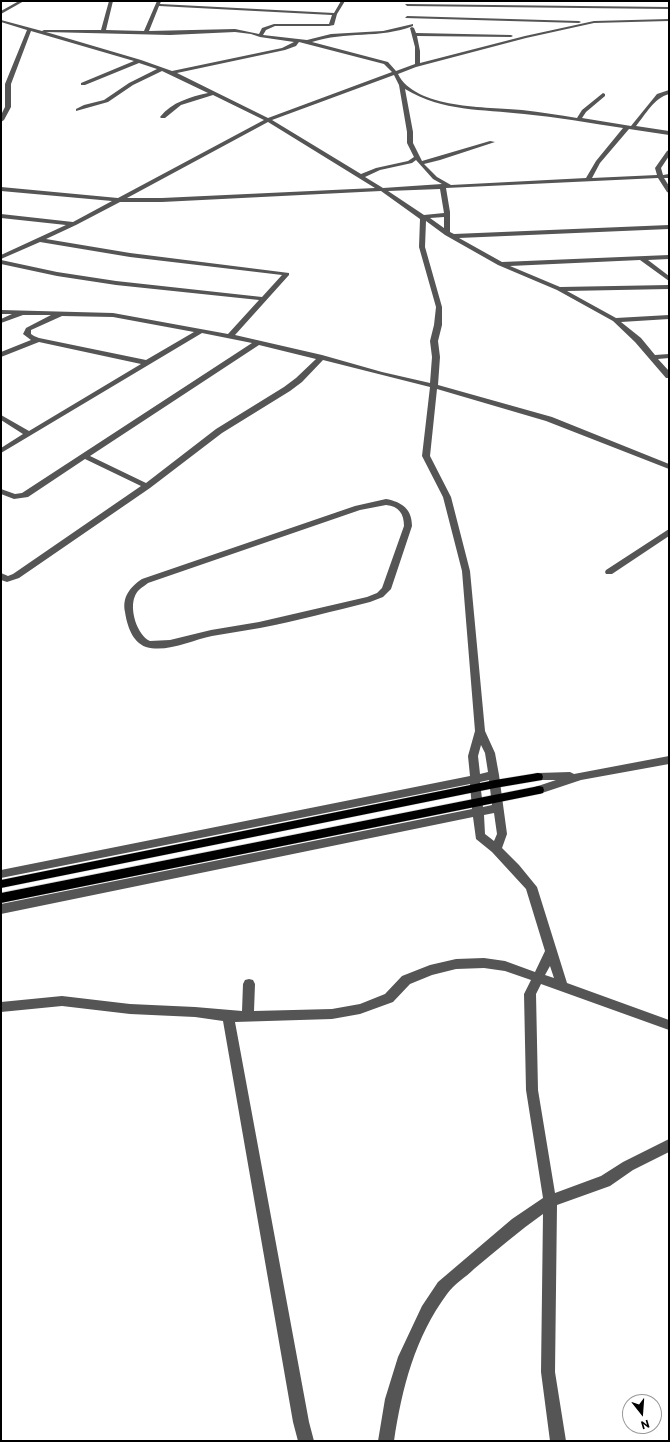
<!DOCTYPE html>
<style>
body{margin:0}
#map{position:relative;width:670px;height:1442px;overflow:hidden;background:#fff;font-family:Commissioner,sans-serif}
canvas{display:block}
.frame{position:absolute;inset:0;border:2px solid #000;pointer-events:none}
.north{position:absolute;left:622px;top:1394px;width:40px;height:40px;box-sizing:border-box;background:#fff;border:1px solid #999;border-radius:50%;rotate:163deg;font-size:11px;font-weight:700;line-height:16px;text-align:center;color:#000}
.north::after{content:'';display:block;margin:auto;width:14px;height:18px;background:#000;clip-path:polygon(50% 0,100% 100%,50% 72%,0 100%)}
</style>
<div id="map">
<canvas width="670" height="1442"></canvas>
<div class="frame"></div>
<div class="north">N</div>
</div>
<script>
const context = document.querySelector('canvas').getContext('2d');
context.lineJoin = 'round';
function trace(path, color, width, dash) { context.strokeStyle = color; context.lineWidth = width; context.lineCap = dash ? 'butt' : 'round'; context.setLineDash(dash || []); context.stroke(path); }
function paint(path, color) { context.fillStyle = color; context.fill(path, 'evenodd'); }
const major = new Path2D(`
 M538,773l4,1 1,3 -1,3 -47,8 -494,100v-8l494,-100z
 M539,786l4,1 1,3 -1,3 -4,1 -538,109v-10z`);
trace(major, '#dbdbdb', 1);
paint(new Path2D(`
 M19,1h5l-23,13v-3z
 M109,1h4l-7,29 38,1 13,-30h4l-1,3 174,9 7,-12h4l-8,13 -3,11 -5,1h-54l-9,4 -3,5 44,5 24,-6 52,-3 30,-7v2c-33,13 -68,5 -101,16l76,20 8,9 19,-7v-17l-5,-19 2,-1 2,1 2,5 95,2 2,1 -2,1 -94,-1 3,15v12l105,-27 69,-15 75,-2v2l-75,2 -68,15 -110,29 -18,7c17,35 90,33 124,36 19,2 37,5 55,8l5,-8 21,-17 2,1v2l-19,16 -4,6 49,8 26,-32 12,-4v4c-15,4 -23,20 -33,32l33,5v4l-40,-6 -29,34 -8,15 65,-3 -2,-7 12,-17 2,-1v6l-8,12 2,7 6,-1v4h-5l5,8v7l-2,-1 -9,-14 -212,10 4,24v20l4,2 215,-9v4l-210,9 43,24 167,-7v4l-21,1 21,16v5l-29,-21 -130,6 50,21 109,-2v4l-102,2 49,27 53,-3v4l-48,3 20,16 14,17 14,-1v4l-11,1 11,12v7h-3l-31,-36 -22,-21 -56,-31 -59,-25 -53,-30 -19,-14 -1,26 17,60v18l-4,16 2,16 -2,28 114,32 117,47v5l-123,-48 -109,-32 -7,67 21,41 19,74 15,160 10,22 4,22 8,59 -5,14 17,17 18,22 30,96 102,37v10l-128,-46 -5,10 2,96 17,103 46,-17 22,-14 46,-23v13l-36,18 -23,16 -53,19 -2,167 11,69h-16l-9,-69 2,-158c-24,17 -46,36 -69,55 -8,8 -20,15 -27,25 -32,43 -45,94 -53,147h-16l7,-42 13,-42 24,-51 16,-24 74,-63 31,-21 -17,-108 -2,-96 7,-14 -26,-9 -21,-3 -28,1 -24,6 -22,9 -17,18 -33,12 -28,5 -97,3 74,400 5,19h-16l-5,-19 -70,-401 -28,-4 -65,-3 -68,-8 -61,6v-10l61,-6 68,8 65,3 47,4 1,-27 2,-4 4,-1 4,1 2,4 -1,27 78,-2 28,-5 25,-10 17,-18 28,-11 26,-6 28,-1 21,3 30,11 10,-21 -19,-62 -34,-37 -16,-13 -3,-22 -472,97v-10l471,-95 -2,-25 -469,94v-8l469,-94 -2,-20 7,-25 -13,-160 -19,-74 -21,-41 8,-69 -107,-27 -21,22 -12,9 -68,42 -72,55 -131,90 -12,4 -6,-2v-7l7,3 5,-2 128,-88 -56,-27 -57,38 -14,2 -13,-5v-5l14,5 7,-1 230,-150 -50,-10 -201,120v-5l22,-14 -22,-14v-5l28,16 112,-67 -102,-22 -38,15v-5l30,-12 -8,-6 3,-6 25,-13h-28l-22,8v-4l11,-5h-11v-4l112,3 115,21 31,-34 -143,-15 -59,-9 -56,-12v-4l56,12 59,9 146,16 20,-22 -152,-18 -90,-15 -39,17v-4l65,-30 -65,-7v-4l72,8 39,-21 -111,-10v-4l117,11 146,-78 -51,-25 -32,10 -16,13h-4l-1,-1c12,-15 30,-20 48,-24l-46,-22 -29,14 -25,17 -32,9v-2l8,-4 20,-5 25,-17 28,-14 -18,-6 -54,22h-4v-2l53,-22 -103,-30 -20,53v23l-7,13 -3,2v-7l4,-8v-23l22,-54 -26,-8v-2l41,11 2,-1h57zM159,6l173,9 -3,9h-55l-12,4 -3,6 -24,-5 -86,2zM46,32l124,3 65,-3 16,2 9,3 34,5 -12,6 -110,23 -31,-11zM299,42l85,22 8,8 -124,46 -91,-45 108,-23 11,-4zM394,75l5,10 8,47v11l7,14 -6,4 -32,7 -15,6 -89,-54zM405,89c39,23 76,20 119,25 33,3 66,9 99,14l-27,33 -10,17 -135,7 -14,-8 -13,-13 16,-4 55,-18 -5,-1 -68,20 -9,-18v-11zM268,122l107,66 -213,10h-35zM416,160l17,19 9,5 -59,4 -18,-11 15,-7 32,-7zM440,189l4,24 -20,2 -36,-24zM381,191l39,28 -1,28 17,60 -2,18 -4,16 2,16 -2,26 -48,-11 -60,-17 -87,-20 54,-60v-2l-159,-20 -84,-14 30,-14 44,-23h42zM444,217v11l-14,-10zM62,316l51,1 81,15 -48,28 -107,-22 -5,-2 -3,-2v-4zM259,345l57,14 -20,19 -12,9 -68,42 -70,54 -56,-27zM481,745l4,8 3,19 -8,2 -2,-18zM489,780l3,25 -9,2 -3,-25zM494,813l3,21 -3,7 -9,-7 -1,-19zM550,966l4,12 -9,-3z
 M405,4l264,3v2l-262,-3z
 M407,16l172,5 2,1 -2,1 -174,-5z
 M386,499c16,3 26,10 26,27l-21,63 -8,8 -13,5c-37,9 -73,19 -110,26 -16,3 -32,5 -48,8 -20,4 -45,17 -66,11 -14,-5 -19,-22 -21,-35 -3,-15 5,-25 17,-33l213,-73zM386,505c13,1 18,9 18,21l-22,62 -5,5 -10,4 -108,25 -48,8 -41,10 -20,1c-13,-6 -21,-32 -15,-45 2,-6 8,-9 13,-13l212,-73z
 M669,529v7l-57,38h-6l-1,-2 1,-2z
 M669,756v8l-88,16 -42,14 -4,-1 -1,-3 1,-3 21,-7h-22l-1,-3 1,-3 4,-1 32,-1 4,2z`), '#555');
paint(major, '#000');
</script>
